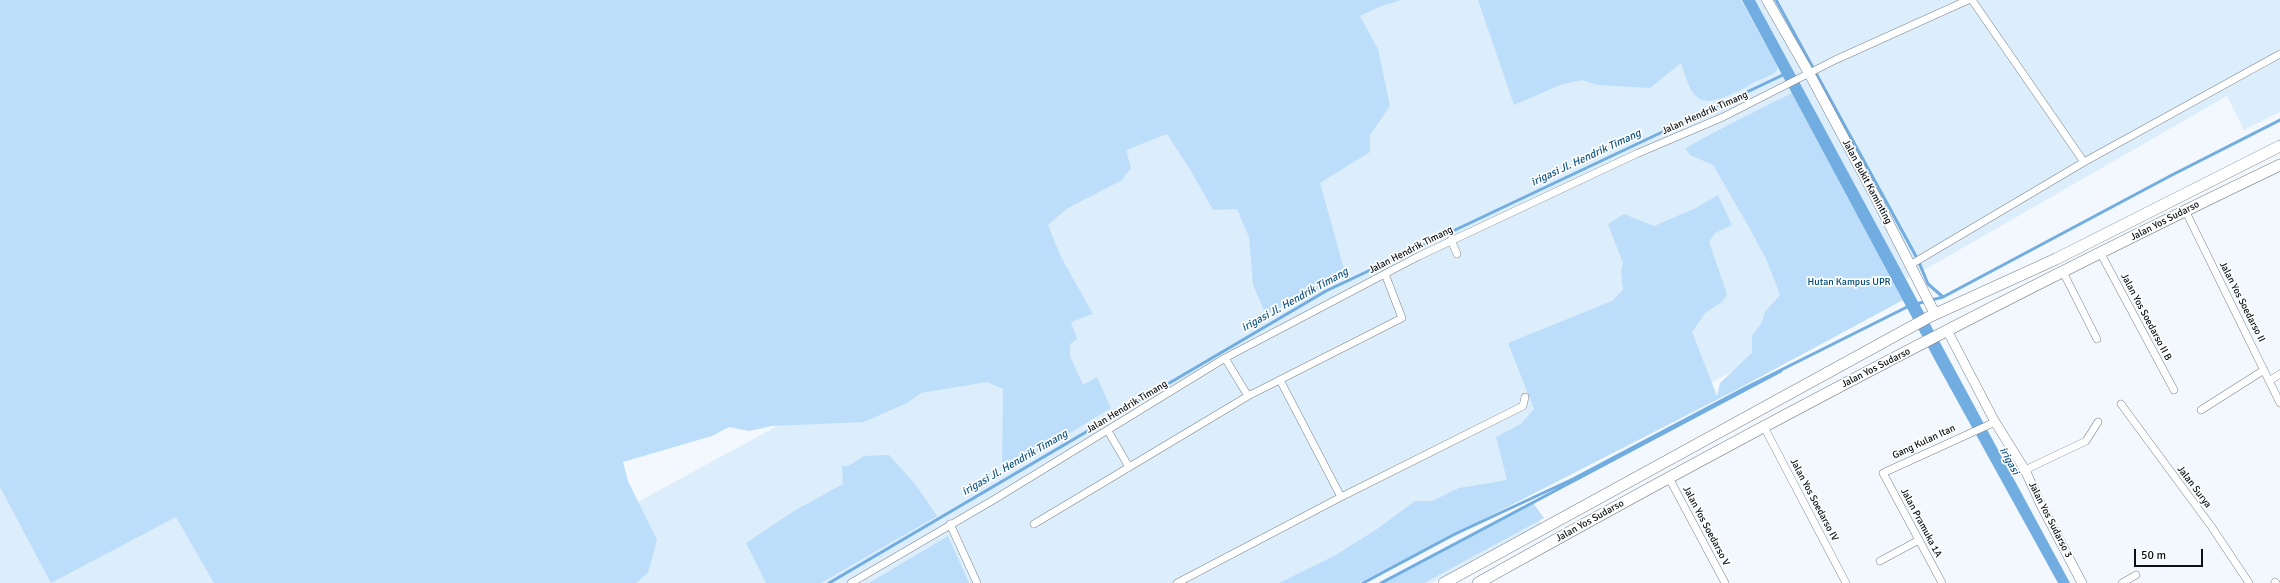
<!DOCTYPE html>
<style>
body{margin:0}
#map{position:relative;width:2280px;height:583px;overflow:hidden;background:#f2f8fe;font-family:Signika,sans-serif}
canvas{display:block}
.scale{position:absolute;left:2134px;top:549px;width:69px;height:18px;box-sizing:border-box;border:2px solid #0d1114;border-top:0;padding-left:5px;font-size:12px;line-height:14px;white-space:nowrap;color:#0d1114;-webkit-text-stroke:3px #fff;paint-order:stroke}
</style>
<div id="map">
<canvas width="2280" height="583"></canvas>
<div class="scale">50 m</div>
</div>
<script>
const context = document.querySelector('canvas').getContext('2d');
context.lineJoin = 'round';
function paint(path, color) { context.fillStyle = color; context.fill(path, 'evenodd'); }
function trace(path, color, width, dash) { context.strokeStyle = color; context.lineWidth = width; context.lineCap = dash ? 'butt' : 'round'; context.setLineDash(dash || []); context.stroke(path); }
function drawText(font, color, halo, rows, align = 'center') {
  context.font = font + ' Signika,sans-serif'; context.lineWidth = 3.5; context.setLineDash([]); context.textBaseline = 'middle'; context.strokeStyle = halo; context.fillStyle = color; for (const [text, x, y, turn = 0] of rows) {
    context.save(); context.translate(x, y); context.rotate((+turn || 0) * Math.PI / 180); context.textAlign = isNaN(turn) ? turn : align; if (halo) context.strokeText(text, 0, 0); context.fillText(text, 0, 0); context.restore();
  }
}
paint(new Path2D(`
 M1318,0h962v112l-36,18 -17,-34 -294,169 -600,318h-844l494,-269 3,-101z
 M101,368l117,215h-218v-162z
 M1531,505l10,19 -109,59h-48z`), '#dcedfb');
paint(new Path2D(`
 M0,0h1401l-22,7 -19,9 18,33 12,57 -20,29v17l-50,31 26,93 -80,39 -13,-30 -4,-48 -12,-28 -24,1 -22,-39 -24,-37 -41,16 5,18 -9,12 -56,29 -18,16 13,32 32,57 -22,8 6,17 -7,5v12l13,29 14,-8 14,31 -109,66 1,-85 -16,-7 -66,11 -14,10 -43,19 -92,4 -23,5 -20,-4 -17,9 -89,26 5,19 29,59 -9,33 -12,10h-422l-38,-66 -125,66 -51,-96z
 M1478,0h263l36,66v5c-8,6 -14,7 -22,11 -13,7 -46,28 -59,14 -8,-7 -11,-23 -15,-33l-31,25 -52,-3 -16,-5 -22,5 -46,20z
 M1792,93l111,207 -167,90 -377,193h-80l57,-28 41,-26 38,-28h17l27,-13 48,-8 -11,-43 25,-13 13,-15 -26,-66 104,-42 11,-11 -2,-18 2,-9 -15,-39 16,-10 30,12 42,-18 22,-13 14,30 -17,8 -6,9 18,52 -4,7 -18,12 -13,19 25,64 3,-13 32,-30v-17l10,-14 3,-10 15,-17 -13,-34 -18,-34 -36,-62 -23,-10 -4,-6c3,-5 92,-49 106,-56z
 M889,455l26,29 22,32 -116,67h-55l-20,-40 48,-32 49,-27 -1,-18h6l16,-10z
 M1533,503l11,15 -120,65h-41z
 M948,536l21,47h-100z`), '#bddefb');
paint(new Path2D(`
 M1742,0h13l315,583h-12l-121,-219z`), '#71ade0');
trace(new Path2D(`
 M1776,0l142,260 10,24 15,13
 M1916,304l27,-7 227,-121 110,-56
 M829,583l497,-292 459,-217
 M1363,583l92,-49 118,-55 174,-92 162,-81
 M1381,583l400,-212`), '#71ade0', 3);
const minor = new Path2D(`
 M1972,0l112,162
 M2185,210l95,193
 M1451,240l6,14
 M2101,254l73,136
 M1910,265l174,-103 196,-108
 M2063,272l34,67
 M1225,358l23,38
 M1280,380l61,117
 M2269,381l11,-7
 M2121,404l90,122 38,57
 M2201,410l63,-40
 M1764,427l82,156
 M1108,431l21,36
 M2025,470l61,-29 12,-19
 M1669,478l56,105
 M950,524l27,59
 M1034,524l214,-128 154,-78 -17,-44
 M1880,561l39,-21
 M2275,582l1,1
 M851,583l144,-84 230,-141 194,-102 217,-102 87,-37 112,-57 133,-60
 M1177,583l164,-86 182,-91 2,-9
 M1942,583l-59,-110 112,-51
 M2122,583l14,-8`);
const tertiary = new Path2D(`
 M1948,332l47,90 30,48 16,35 41,78`);
const secondary = new Path2D(`
 M1767,0l42,73 66,123 60,118`);
const primary = new Path2D(`
 M1444,583l487,-267 125,-57 224,-113
 M1478,583c263,-147 530,-288 802,-418`);
trace(minor, '#7a838b', 8);
trace(tertiary, '#7a838b', 10);
trace(secondary, '#7a838b', 11);
trace(primary, '#7a838b', 12);
trace(minor, '#fff', 7);
trace(tertiary, '#fff', 9);
trace(secondary, '#fff', 10);
trace(primary, '#fff', 11);
drawText('10px', '#0d1114', '#fff', [
 ["Jalan Hendrik Timang",1705,113,-24],
 ["Jalan Bukit Kaminting",1867,182,62],
 ["Jalan Yos Sudarso",2165,221,-27],
 ["Jalan Hendrik Timang",1411,250,-27],
 ["Jalan Yos Soedarso II",2242,302,63],
 ["Jalan Yos Soedarso II B",2146,317,62],
 ["Jalan Yos Sudarso",1876,368,-27],
 ["Jalan Hendrik Timang",1127,407,-31],
 ["Gang Kulan Itan",1924,442,-25],
 ["Jalan Surya",2194,487,53],
 ["Jalan Yos Soedarso IV",1814,500,62],
 ["Jalan Yos Sudarso 3",2050,520,63],
 ["Jalan Yos Sudarso",1590,521,-29],
 ["Jalan Pramuka 1A",1921,523,62],
 ["Jalan Yos Soedarso V",1706,526,62]
]);
drawText('10px', '#004b7a', '#fff', [
 ["Hutan Kampus UPR",1849,282]
]);
drawText('italic 11px', '#115686', '#fff', [
 ["irigasi Jl. Hendrik Timang",1586,158,-25],
 ["irigasi Jl. Hendrik Timang",1295,300,-29],
 ["irigasi",2009,461,62],
 ["irigasi Jl. Hendrik Timang",1015,463,-30]
]);
</script>
